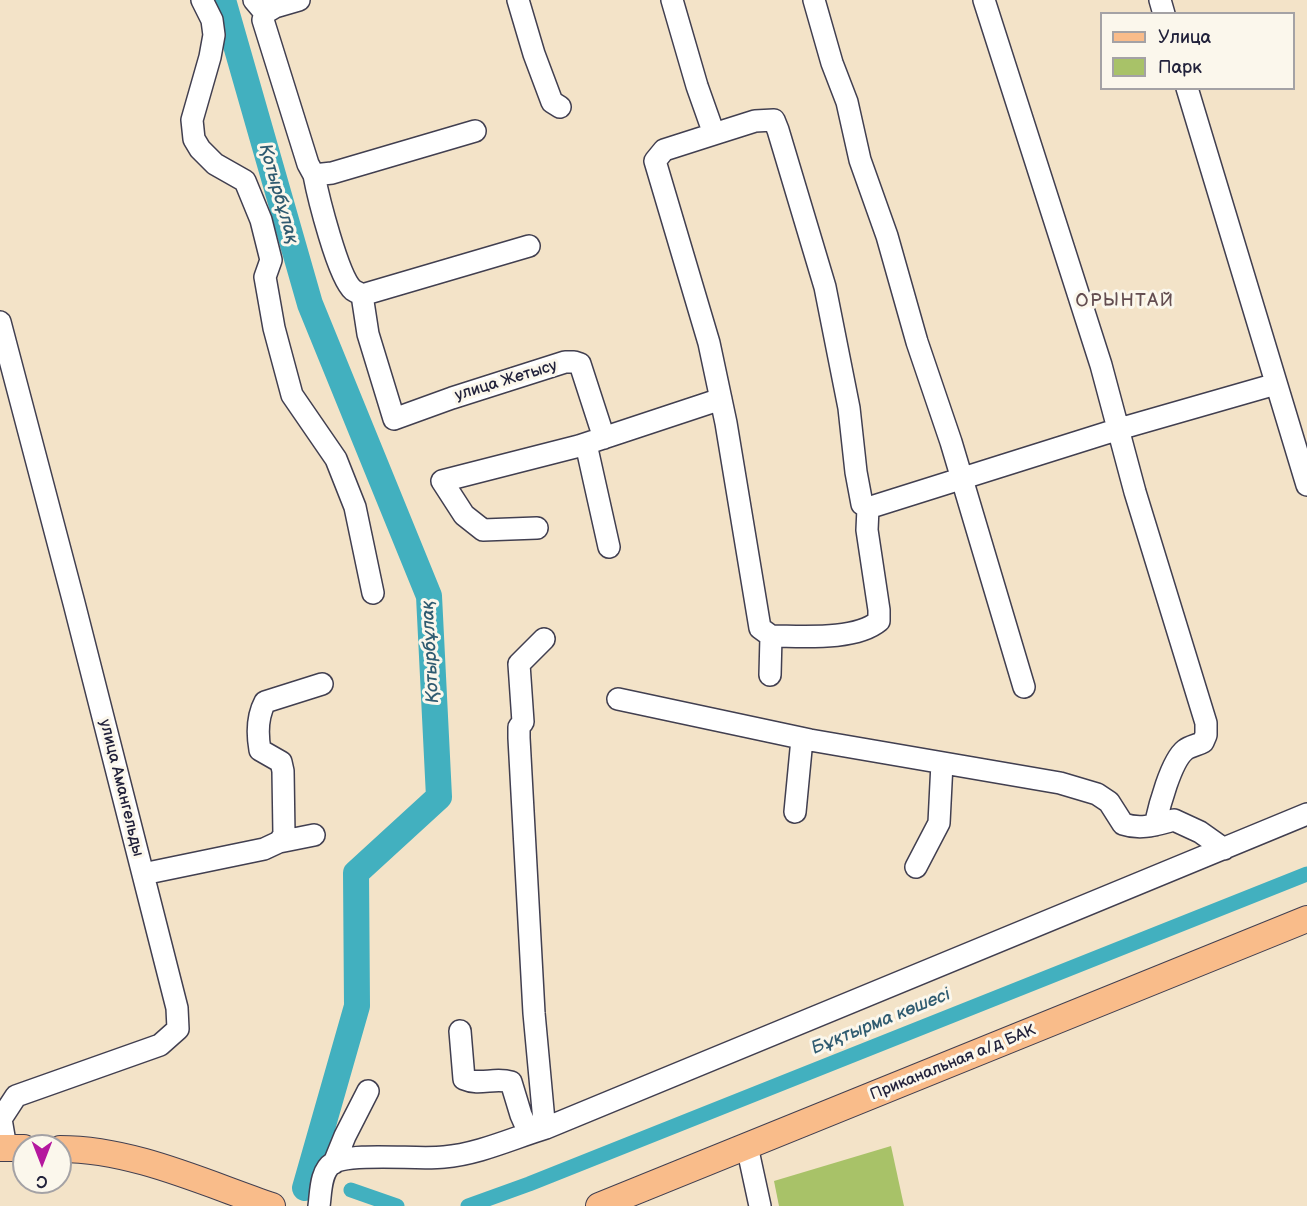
<!DOCTYPE html>
<meta charset="utf-8">
<style>
body{margin:0}
#map{position:relative;width:1307px;height:1206px;overflow:hidden;background:#f3e3c8;font-family:"Balsamiq Sans",sans-serif}
canvas{display:block}
.legend{position:absolute;left:1100px;top:12px;width:195px;height:78px;box-sizing:border-box;background:#fbf7ec;border:2px solid #a4a2a5;margin:0;padding:8px 10px;list-style:none;font-size:18px;color:#22223b}
.legend li{display:flex;align-items:center;gap:12px;height:30px}
.legend b{width:30px;border:2px solid #a4a2a5}
.north{position:absolute;left:12px;top:1134px;width:60px;height:60px;box-sizing:border-box;background:#fbf7ec;border:2px solid #a4a2a5;border-radius:50%;rotate:180deg;font-size:16px;font-weight:700;line-height:24px;text-align:center;color:#22223b}
.north::after{content:'';display:block;margin:auto;width:21px;height:27px;background:#b5179e;clip-path:polygon(50% 0,100% 100%,50% 72%,0 100%)}
</style>
<div id="map">
<canvas width="1307" height="1206"></canvas>
<ul class="legend">
<li><b style="height:8px;background:#f9bc8a"></b>Улица</li>
<li><b style="height:16px;background:#a8c268"></b>Парк</li>
</ul>
<div class="north">С</div>
</div>
<script>
const context = document.querySelector('canvas').getContext('2d');
context.lineJoin = 'round';
function paint(path, color) { context.fillStyle = color; context.fill(path, 'evenodd'); }
function trace(path, color, width, dash) { context.strokeStyle = color; context.lineWidth = width; context.lineCap = dash ? 'butt' : 'round'; context.setLineDash(dash || []); context.stroke(path); }
function drawText(font, color, halo, rows, align = 'center') {
  context.font = font + ' "Balsamiq Sans",sans-serif'; context.lineWidth = 6; context.setLineDash([]); context.textBaseline = 'middle'; context.strokeStyle = halo; context.fillStyle = color; for (const [text, x, y, turn = 0] of rows) {
    context.save(); context.translate(x, y); context.rotate((+turn || 0) * Math.PI / 180); context.textAlign = isNaN(turn) ? turn : align; if (halo) context.strokeText(text, 0, 0); context.fillText(text, 0, 0); context.restore();
  }
}
paint(new Path2D(`
 M891,1146l13,60h-125l-5,-25z`), '#a8c268');
trace(new Path2D(`
 M351,1190l46,16
 M468,1206l61,-22 778,-310`), '#42b0bf', 15);
trace(new Path2D(`
 M223,0l87,304 119,292 10,201 -83,76 1,133 -52,182`), '#42b0bf', 26);
const minor = new Path2D(`
 M202,0l10,20 2,15 -4,22 -18,63 2,19 6,10 15,15 30,17 16,39 10,40 -6,17 9,51 18,67 44,64 19,48 18,86
 M254,0l11,13 -2,7 45,144 6,11 18,-2 143,-42
 M518,0l16,54 18,48 8,5
 M672,0l25,86 17,48 41,-13 19,-1 4,10 47,157 24,121 7,64 6,32 6,4 -1,22 12,80v11c-24,20 -78,15 -108,15l-11,-8 -34,-205 -17,-80 -54,-182 9,-11 50,-16
 M814,0l18,63 15,39 13,58 27,76 30,106 34,100 73,245
 M984,0l117,365 34,127 71,231v12l-3,7c-5,3 -13,4 -18,8 -14,11 -26,57 -30,75
 M1160,0l4,14
 M265,13l10,-6 24,-7
 M1187,88l120,397
 M314,175c4,21 24,102 39,115 3,2 6,3 9,5l167,-49
 M362,295l6,39 26,85 58,-21 113,-36h9l6,2 24,74
 M0,322l74,281 103,405 1,21 -18,16 -144,51 -15,23 5,29
 M586,444l23,103
 M868,508l251,-79 157,-45
 M537,528l-54,2 -19,-15 -22,-34 137,-35 142,-47
 M544,639l-25,25 4,58 -4,5v11l15,275 10,108 2,7
 M770,675l1,-39
 M618,699l192,41 250,43 37,11 12,8 14,22c18,6 32,1 51,-4l26,12 24,17
 M795,812l7,-73
 M279,842l35,-7
 M916,867l23,-44 3,-60
 M143,874l121,-25 15,-7 5,-7 -1,-64 -2,-9 -21,-12c-3,-17 -3,-33 5,-48l57,-18
 M460,1031l4,48c16,7 30,-2 47,3l10,33 8,18
 M747,1146l13,60
 M334,1163l11,-27 23,-45
 M319,1206c2,-13 1,-35 14,-43 17,-11 86,-3 111,-6 35,-3 69,-19 102,-29l761,-314`);
const major = new Path2D(`
 M0,1148h24
 M60,1149c73,0 144,34 212,57
 M599,1206l708,-287`);
trace(minor, '#413f50', 24);
trace(major, '#413f50', 28);
trace(minor, '#fff', 21);
trace(major, '#f9bc8a', 26);
drawText('16px', '#22223b', '#fbf7ec', [
 ["улица Жетысу",506,381,-17],
 ["улица Амангельды",121,788,76],
 ["Приканальная а/д БАК",953,1063,-22]
]);
drawText('italic 18px', '#2f5b70', '#fbf7ec', [
 ["Қотырбұлақ",278,194,74],
 ["Қотырбұлақ",431,652,-93],
 ["Бұқтырма көшесі",881,1022,-22]
]);
context.letterSpacing = '1.5px';
drawText('18px', '#644e51', '#fbf7ec', [
 ["ОРЫНТАЙ",1125,301]
]);
context.letterSpacing = '0px';
</script>
